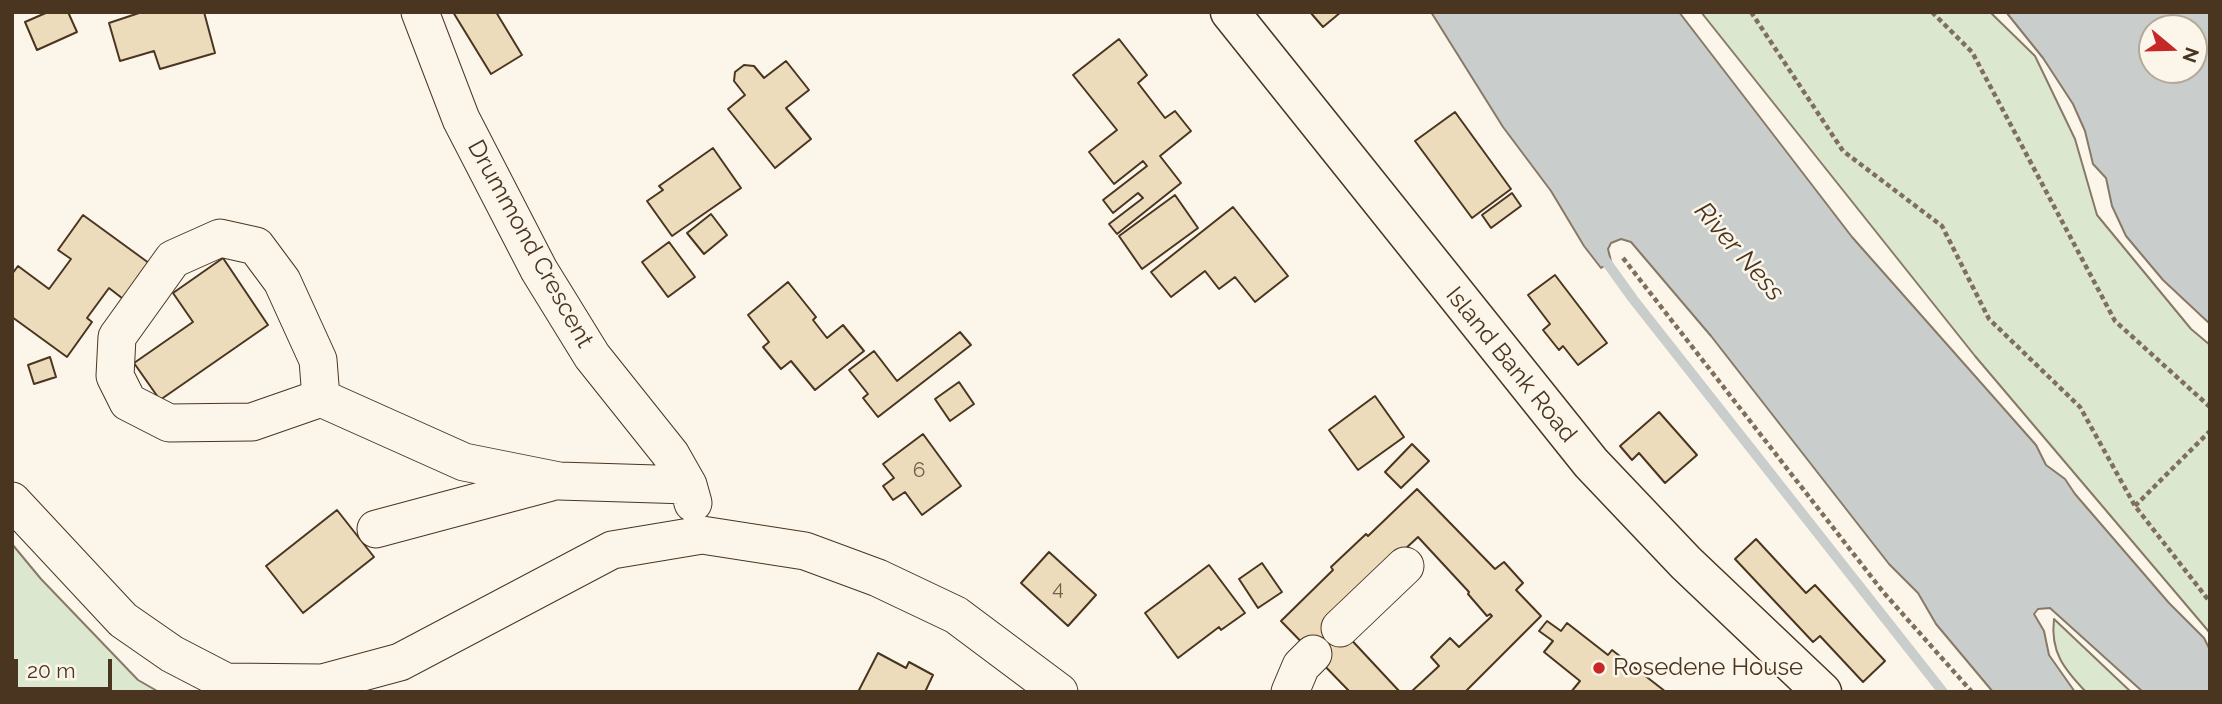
<!DOCTYPE html>
<style>
body{margin:0}
#map{position:relative;width:2222px;height:704px;overflow:hidden;background:#fbf6e9;font-family:Raleway,sans-serif}
canvas{display:block}
.frame{position:absolute;inset:0;border:14px solid #4a3520;pointer-events:none}
.north{position:absolute;left:2138px;top:14px;width:70px;height:70px;box-sizing:border-box;background:#fbf6e9;border:2px solid #b4a999;border-radius:50%;rotate:109deg;font-size:19px;font-weight:700;line-height:28px;text-align:center;color:#4a3520}
.north::after{content:'';display:block;margin:auto;width:24px;height:32px;background:#c62828;clip-path:polygon(50% 0,100% 100%,50% 72%,0 100%)}
.scale{position:absolute;left:14px;top:659px;width:98px;height:32px;box-sizing:border-box;border:4px solid #4a3520;border-top:0;padding-left:9px;font-size:21px;line-height:24px;white-space:nowrap;color:#4a3520;-webkit-text-stroke:5px #fbf6e9;paint-order:stroke}
</style>
<div id="map">
<canvas width="2222" height="704"></canvas>
<div class="frame"></div>
<div class="north">N</div>
<div class="scale">20 m</div>
</div>
<script>
const context = document.querySelector('canvas').getContext('2d');
context.lineJoin = 'round';
function paint(path, color) { context.fillStyle = color; context.fill(path, 'evenodd'); }
function trace(path, color, width, dash) { context.strokeStyle = color; context.lineWidth = width; context.lineCap = dash ? 'butt' : 'round'; context.setLineDash(dash || []); context.stroke(path); }
function drawText(font, color, halo, rows, align = 'center') {
  context.font = font + ' Raleway,sans-serif'; context.lineWidth = 5; context.setLineDash([]); context.textBaseline = 'middle'; context.strokeStyle = halo; context.fillStyle = color; for (const [text, x, y, turn = 0] of rows) {
    context.save(); context.translate(x, y); context.rotate((+turn || 0) * Math.PI / 180); context.textAlign = isNaN(turn) ? turn : align; if (halo) context.strokeText(text, 0, 0); context.fillText(text, 0, 0); context.restore();
  }
}
const green = new Path2D(`
 M1701,12h289l45,44 40,83 22,76 94,114 19,16v288l-235,-277z
 M12,544l29,35 97,101 21,12h-147z
 M2054,619l77,73h-45c-22,-23 -36,-40 -32,-73z`);
paint(green, '#dce7d0');
trace(green, '#887966', 2);
const water = new Path2D(`
 M1431,12h248l173,225 184,208 10,20 19,14 10,15 94,109 35,35 6,12v42h-67l-93,-84 -12,1 -4,5 10,17 5,24 26,37h-82l-57,-68 -18,-31 -29,-29 -178,-228 -80,-94 -10,-3 -10,4 -3,6 3,12 -10,7 -17,-22 -33,-55 -48,-64z
 M2006,12h204v312l-47,-44 -37,-44 -14,-30 -6,-28 -13,-14 -8,-33 -12,-27 -30,-46zM2152,28h42v42h-42z`);
paint(water, '#c9cecd');
trace(water, '#887966', 2);
trace(new Path2D(`
 M1600,253l33,46 310,393`), '#c9cecd', 10);
const building = new Path2D(`
 M48,12h20l9,20 -40,18 -12,-28z
 M142,12h62l11,41 -55,16 -6,-18 -34,10 -11,-38z
 M453,12h43l26,43 -31,19z
 M1310,12h31l-18,15z
 M1119,39l28,36 -9,8 27,35 10,-7 16,20 -31,25 21,27 -64,51 -8,-10 34,-26 -5,-5 -25,20 -10,-13 44,-34 -4,-5 -29,23 -25,-32 28,-22 -44,-55z
 M786,61l23,29 -23,18 25,31 -36,29 -47,-59 17,-14 -11,-14 1,-9 9,-7 10,1 10,12z
 M1455,112l56,77 -39,29 -57,-77z
 M713,148l28,40 -69,48 -25,-35 16,-11 -4,-4z
 M1512,193l9,13 -30,22 -9,-13z
 M1175,195l23,33 -56,41 -23,-33z
 M1233,207l55,69 -33,26 -20,-25 -16,12 -14,-18 -34,26 -20,-25z
 M711,214l16,21 -23,19 -17,-21z
 M83,215l70,51 -26,36 -18,-14 -22,30 5,4 -25,35 -55,-40v-43l6,-8 31,23 22,-30 -13,-9z
 M669,242l26,35 -27,20 -26,-35z
 M223,258l45,67 -108,75 -26,-37 59,-41 -20,-29z
 M1555,275l52,68 -29,22 -15,-19 -4,4 -16,-20 7,-6 -22,-29z
 M788,282l28,35 -3,3 14,18 16,-13 21,26 -49,39 -24,-29 -10,8 -18,-22 6,-5 -21,-27z
 M960,332l11,13 -93,72 -15,-19 5,-4 -19,-24 25,-19 23,30z
 M50,357l6,20 -22,7 -6,-19z
 M959,382l15,22 -24,17 -15,-22z
 M1375,396l29,41 -46,33 -29,-40z
 M1659,412l38,43 -32,28 -26,-30 -7,7 -12,-14z
 M923,434l38,52 -39,29 -17,-23 -12,8 -10,-14 11,-8 -11,-14z
 M1412,444l17,17 -28,27 -16,-16z
 M1417,489l78,80 9,-7 19,21 -7,7 25,26 -76,76h-54l28,-26 -8,-9 19,-19 9,9 33,-31 -2,-2 -3,2 -19,-22 1,-2 -51,-55 -87,81 69,74h-50l-69,-71 52,-51 -2,-3 35,-33 2,2z
 M337,510l37,47 -71,56 -37,-47z
 M1756,539l50,54 9,-8 70,76 -22,21 -43,-46 -7,6 -78,-83z
 M1049,552l47,43 -28,31 -47,-43z
 M1262,563l20,29 -24,16 -19,-29z
 M1209,565l36,48 -24,17 -2,-3 -41,31 -33,-45z
 M1547,621l14,10 6,-8 41,32 4,-5 54,42h-95l9,-11 -36,-29 9,-11 -14,-10z
 M878,653l28,15 3,-6 24,13 -8,17h-67z`);
paint(building, '#ecdcbc');
trace(building, '#4a3520', 2);
const minor = new Path2D(`
 M420,12l41,107 78,151 53,86 79,99 17,30 5,18
 M321,398l-3,-38 -36,-79 -26,-35 -36,-8 -47,21 -56,78 -2,39 13,26 41,21 83,-1 69,-24 143,64 95,19 129,4
 M12,501l111,119 49,34 54,28 96,1 78,-21 212,-112 90,-15 103,16 73,27 78,37 103,77
 M376,529l172,-46
 M1340,628l65,-62
 M1290,692l11,-26 12,-12`);
const major = new Path2D(`
 M1230,12l361,451 95,100 136,129`);
trace(minor, '#4a3520', 39);
trace(major, '#4a3520', 41);
trace(new Path2D(`
 M1751,12l92,139 99,75 47,93 91,88 55,99 75,96
 M1932,12l40,40 143,269 95,86
 M1623,258l261,335 88,99
 M2135,506l75,-75`), '#7f6f5c', 4.5, [5, 3.5]);
trace(minor, '#fbf6e9', 37);
trace(major, '#fbf6e9', 38);
for (const [x, y, r, color] of [
 [1599,668,7,"#c62828"]
]) { const dot = new Path2D(); dot.arc(x, y, r, 0, 2 * Math.PI); context.fillStyle = color; context.fill(dot); trace(dot, '#fbf6e9', 2.5); }
drawText('21px', '#725f47', null, [
 ["6",919,471],
 ["4",1058,589]
]);
drawText('24px', '#4a3520', '#fbf6e9', [
 ["Drummond Crescent",530,244,61],
 ["Island Bank Road",1511,365,51]
]);
drawText('24px', '#4a3520', '#fbf6e9', [
 ["Rosedene House",1613,668]
], 'left');
drawText('italic 26px', '#4a3520', '#fbf6e9', [
 ["River Ness",1739,252,49]
]);
</script>
